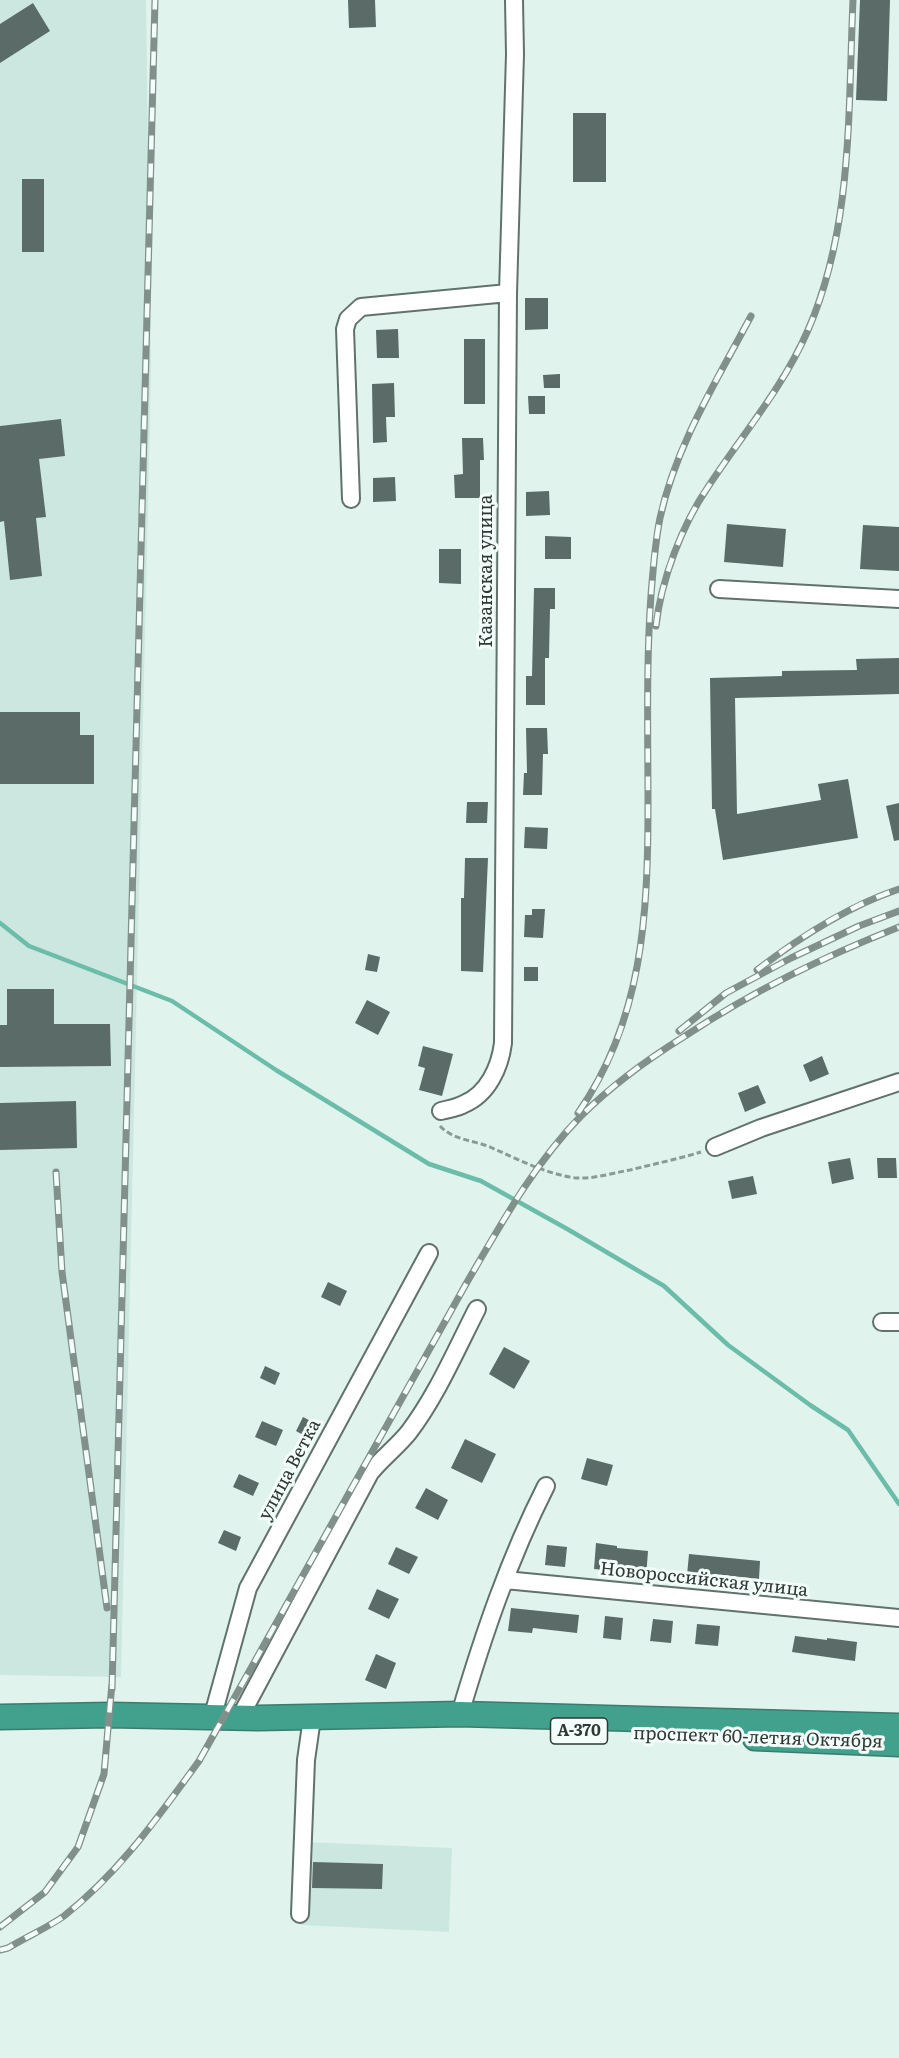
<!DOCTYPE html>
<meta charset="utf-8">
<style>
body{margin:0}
canvas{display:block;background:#e0f3ed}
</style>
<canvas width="899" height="2058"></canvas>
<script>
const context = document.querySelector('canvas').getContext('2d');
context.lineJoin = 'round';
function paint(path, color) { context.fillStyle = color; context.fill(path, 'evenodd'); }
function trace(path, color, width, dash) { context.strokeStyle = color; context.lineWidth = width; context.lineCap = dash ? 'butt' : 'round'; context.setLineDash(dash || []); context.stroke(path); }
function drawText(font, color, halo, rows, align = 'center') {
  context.font = font + ' Literata,serif'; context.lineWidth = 6; context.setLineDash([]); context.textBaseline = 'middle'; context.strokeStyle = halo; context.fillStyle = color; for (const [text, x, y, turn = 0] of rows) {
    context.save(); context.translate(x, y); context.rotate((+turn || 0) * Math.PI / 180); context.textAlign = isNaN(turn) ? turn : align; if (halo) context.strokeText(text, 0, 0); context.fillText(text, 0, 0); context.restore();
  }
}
paint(new Path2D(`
 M0,0h146l5,371 -30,1306 -121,-2z
 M304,1842l148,6 -3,84 -148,-7z`), '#cce7e0');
trace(new Path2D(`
 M0,923l29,23 143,55 104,69 153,94 52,17 88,49 95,56 64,59 82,60 38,25 51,74`), '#6bbca9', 4.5);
paint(new Path2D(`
 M348,0h27l1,27 -27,1z
 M860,0h30l-3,101 -31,-1z
 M33,3l17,28 -50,32v-39z
 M573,113h33v69h-33z
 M22,179h22v73h-22z
 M525,298h23v31l-23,1z
 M398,329l1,29h-22l-1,-28z
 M464,339h21v65h-21z
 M560,374v14h-16l-1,-13z
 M394,383l1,34h-9l1,25 -14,1 -1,-59z
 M528,396h17v18h-16z
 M61,419l4,37 -26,3 7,58 -10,1 6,58 -32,4 -6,-59 -4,1v-96z
 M462,438h21l1,22h-4v38h-25l-1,-23 9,-1z
 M395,477l1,24 -23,1v-24z
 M549,491l1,24 -24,1v-24z
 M727,524l59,5 -3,38 -59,-5z
 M863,525l36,2v44l-39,-2z
 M545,536l26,1v22h-26z
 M439,549h22v35l-22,-1z
 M534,588h21v21h-5l-1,49h-4v47h-19v-29h6z
 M899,658v36l-164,4 2,116 84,-14 -3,-16 30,-5 10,59 -135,22 -8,-51h-3l-2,-131 72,-2v-5l75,-1 -1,-11z
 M0,712h80v23h14v49h-94z
 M526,728h21l1,26h-5l-1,41h-19l1,-22h3z
 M467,802h21l-1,21h-21z
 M899,803v37l-5,1 -8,-35z
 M525,827l23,1 -1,21 -23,-1z
 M465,858h23l-5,114 -22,-1v-73h3z
 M532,909h13l-2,29 -19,-1 1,-22h7z
 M368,954l12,3 -3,15 -12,-2z
 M524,967h14v14h-14z
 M7,989h47v35h56l1,42 -111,1v-42h7z
 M367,1000l23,12 -12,23 -23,-12z
 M423,1046l30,8 -11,42 -23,-6 6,-22 -7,-2z
 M822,1056l7,18 -19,8 -7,-17z
 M758,1085l8,18 -21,9 -7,-19z
 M76,1101l1,47 -77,2v-47z
 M850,1158l4,21 -22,5 -4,-22z
 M877,1158h19l1,20h-19z
 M753,1176l4,18 -25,5 -4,-18z
 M328,1282l19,9 -7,15 -19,-9z
 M504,1347l26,14 -16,28 -25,-15z
 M265,1366l15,7 -5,12 -15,-7z
 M303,1417l17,9 -8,14 -16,-9z
 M262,1421l21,9 -7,16 -21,-9z
 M465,1439l31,15 -14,29 -31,-15z
 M587,1458l26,7 -6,21 -26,-7z
 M239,1474l20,9 -6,13 -20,-9z
 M426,1488l22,12 -10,20 -23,-12z
 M224,1530l17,7 -5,14 -18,-8z
 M596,1543l21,3v2l31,3 -2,27 -22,-2 1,-4 -31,-3z
 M547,1545l20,2 -2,20 -20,-2z
 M396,1547l22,10 -9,17 -21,-10z
 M689,1554l71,7 -1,18 -45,-5 -1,4 -26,-3z
 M377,1589l22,10 -10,20 -21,-10z
 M511,1608l68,7 -2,18 -44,-5 -1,5 -24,-2z
 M605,1616l18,2 -2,22 -18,-2z
 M653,1619l20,2 -2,22 -21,-2z
 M697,1624l23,2 -2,20 -23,-2z
 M795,1636l32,4v-2l30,4 -2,19 -63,-9z
 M376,1654l20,9 -10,26 -21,-9z
 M313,1862l70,2 -1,25 -70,-1z`), '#5b6b67');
const minor = new Path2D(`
 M351,499l-6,-170 3,-10 13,-12 147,-14
 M719,589l180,10
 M441,1111c7,-2 16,-3 23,-7 24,-10 36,-37 39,-61l5,-750 7,-239 -1,-54
 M715,1147l46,-19 138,-46
 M882,1322h17
 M505,1580l394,38
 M460,1714c23,-78 49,-155 86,-228
 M213,1715l35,-127 181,-335
 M240,1717l130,-244c12,-15 27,-26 39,-41 28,-37 47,-82 68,-123
 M300,1914l6,-154 5,-35`);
const highway = new Path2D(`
 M0,1717l110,-2 148,3 202,-4 439,12
 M755,1738l144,6`);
trace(minor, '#61726d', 20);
trace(highway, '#3c7c6e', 27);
trace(new Path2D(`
 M440,1126c13,14 33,14 50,21 27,12 56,27 86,31 18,1 37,-5 54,-8 24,-6 48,-11 71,-18`), '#8c9a95', 3, [6, 3]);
trace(minor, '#fff', 16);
trace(highway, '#42a18c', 24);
const rail = new Path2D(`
 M656,626c5,-46 26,-101 52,-139 34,-52 75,-99 100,-157 45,-103 40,-219 45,-330
 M757,970c43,-33 91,-64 142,-81
 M679,1031l47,-38 65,-35 68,-32 40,-15
 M578,1113c65,-93 70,-199 70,-309 0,-69 -2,-139 3,-209 2,-25 4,-52 9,-77 16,-73 56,-136 91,-202
 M56,1172l6,100 45,336
 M112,1689l43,-1689
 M0,1927l45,-35 33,-45 26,-73 8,-91
 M0,1950l8,-2c18,-11 39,-20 56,-32 55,-43 94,-99 135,-155l267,-477c34,-58 67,-119 115,-168 31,-31 67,-57 104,-80 70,-46 136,-78 214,-109`);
trace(rail, '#82908b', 7);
trace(rail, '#f3fefb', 4.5, [14]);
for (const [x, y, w] of [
 [579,1731,57]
]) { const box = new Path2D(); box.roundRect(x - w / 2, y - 13, w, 26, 4.5); context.fillStyle = '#f3fefb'; context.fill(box); trace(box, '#303835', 1.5); }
drawText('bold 16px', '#303835', null, [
 ["А-370",579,1731]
]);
drawText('18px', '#303835', '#f3fefb', [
 ["Казанская улица",487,571,-90],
 ["улица Ветка",290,1470,-62],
 ["Новороссийская улица",704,1580,6],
 ["проспект 60-летия Октября",758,1738,2]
]);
</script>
